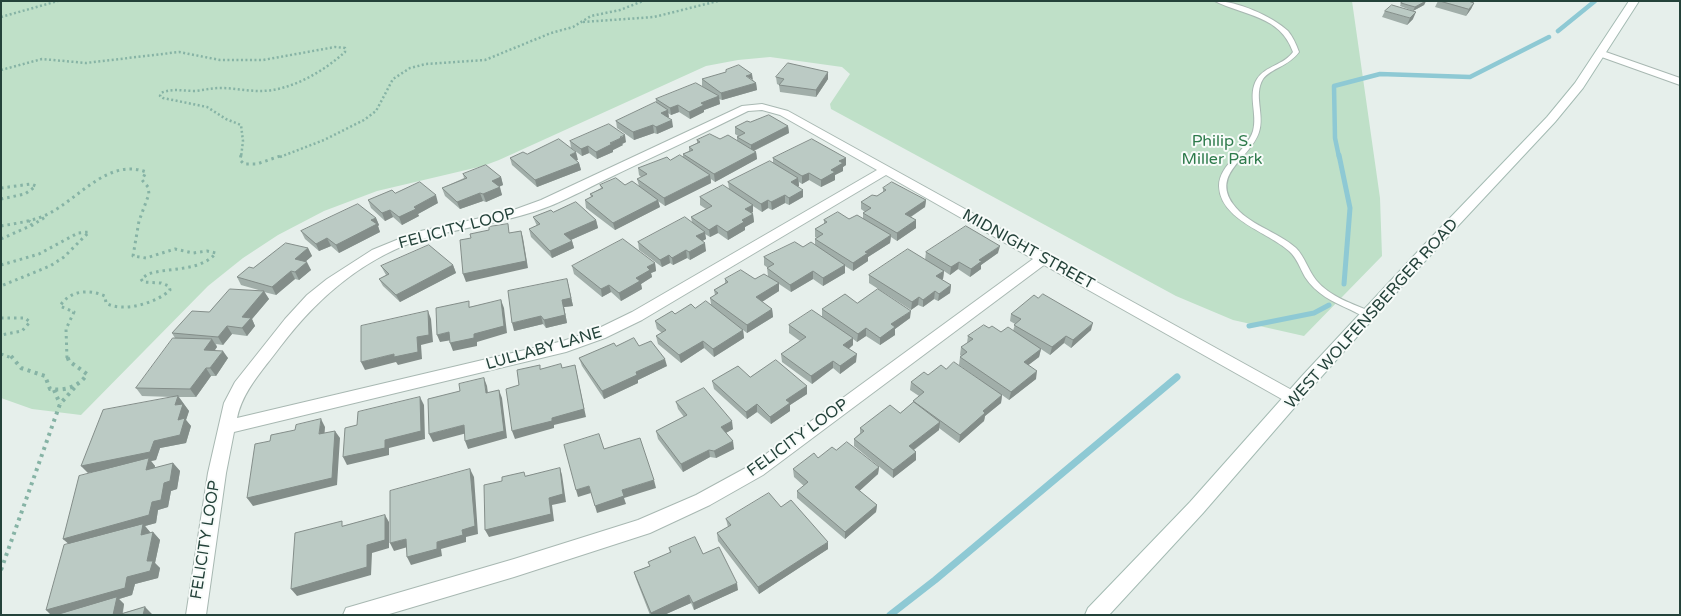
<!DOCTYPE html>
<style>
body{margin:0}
#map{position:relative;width:1681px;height:616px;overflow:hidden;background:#e6efeb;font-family:"Varela Round",sans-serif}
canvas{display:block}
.frame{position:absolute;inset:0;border:2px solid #24423a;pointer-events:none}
</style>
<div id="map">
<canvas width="1681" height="616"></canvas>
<div class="frame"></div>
</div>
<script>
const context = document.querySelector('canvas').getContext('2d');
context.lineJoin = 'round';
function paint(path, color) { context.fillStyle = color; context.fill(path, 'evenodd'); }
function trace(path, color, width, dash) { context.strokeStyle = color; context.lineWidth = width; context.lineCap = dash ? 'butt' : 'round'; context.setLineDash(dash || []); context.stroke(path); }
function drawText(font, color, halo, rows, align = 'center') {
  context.font = font + ' "Varela Round",sans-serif'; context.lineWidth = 4; context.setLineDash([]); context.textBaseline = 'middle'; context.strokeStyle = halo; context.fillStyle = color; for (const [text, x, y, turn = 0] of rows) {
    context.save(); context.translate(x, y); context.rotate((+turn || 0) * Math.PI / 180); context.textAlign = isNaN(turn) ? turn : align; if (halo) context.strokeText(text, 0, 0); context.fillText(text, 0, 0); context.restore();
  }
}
paint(new Path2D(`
 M1,1h1351l28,197 2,58 -78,80 -71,-16 -57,-24 -345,-187 -1,-5 20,-30 -8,-7 -72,-10 -32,3 -32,6 -207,94 -16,6 -106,25 -53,20 -46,24 -35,23 -35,28 -127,129 -49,-6 -31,-11z`), '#bfe0c8');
trace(new Path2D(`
 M1558,31l37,-30
 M1339,157l-4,-19 -1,-52 46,-12 90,3 79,-40`), '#8ec9d4', 4.5);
trace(new Path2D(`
 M1339,155l11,53 -6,76
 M1249,326l65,-13 15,-8`), '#8ec9d4', 5);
trace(new Path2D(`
 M890,615l45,-35 242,-203`), '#8ec9d4', 7);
const lane = new Path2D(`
 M1215,1c22,0 57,15 73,30 5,6 8,13 11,21 -11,15 -28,16 -36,27 -10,16 2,36 -4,53 -8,26 -48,41 -26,72 15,21 44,27 63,44 9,9 12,22 20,32 14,17 37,24 56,32l1,2 -1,2c-7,2 -15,-3 -21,-6 -18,-8 -35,-16 -46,-33 -5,-9 -8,-19 -16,-26 -21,-19 -69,-31 -70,-65 0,-22 28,-35 34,-55 5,-17 -6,-36 4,-52 8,-13 27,-14 36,-27 -13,-37 -49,-36 -78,-51z`);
const street = new Path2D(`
 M1600,50l80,28v7l-84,-30 -1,-2z
 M762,104l26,7 511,283 2,4 -2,4 -6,2 -6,-2 -243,-137 -281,210 -53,30 -60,28 -136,44 -128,38h-43l3,-7 7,-2 161,-47 124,-39 58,-25 55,-30 282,-206 -147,-84 -244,145 -37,18 -39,14 -332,80 -8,41 -20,142h-20l22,-142 16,-70 11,-21 50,-63 22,-24 20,-16 45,-29 44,-18 92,-20 33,-12 201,-94zM762,110l18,5 97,55 -245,142 -37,18 -32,11 -326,77c6,-28 26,-48 43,-71 37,-49 85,-91 146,-109 41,-12 84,-16 124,-32 22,-9 44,-21 65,-31 44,-21 89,-42 133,-64z`);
const secondary = new Path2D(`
 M1629,1h10l-56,87 -28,34 -142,152 -99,111 -111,128 -94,102h-24l3,-7 102,-106 112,-126 121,-130 124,-129 28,-34z`);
trace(lane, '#a8b8b2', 2);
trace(street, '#a8b8b2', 2);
trace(secondary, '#a4bbb3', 2);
trace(new Path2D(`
 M1,17l57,-16
 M583,22l71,-5 64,-16
 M1,70l41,-11 44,4 93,-11 41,8h43l72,-13 10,1v4c-22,20 -55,39 -85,39 -13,0 -26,-3 -39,-3 -9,0 -17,2 -26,3 -12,0 -23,-3 -34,2l-1,3 3,2 44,9 19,12 15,6 2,16 -2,16
 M280,157l44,-17 40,-20 12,-9 17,-32 17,-11 16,-4 59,-4 66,-27 22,-6 18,-11 29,-6 23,-9`), '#86b3a5', 2.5, [2, 2.5]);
trace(new Path2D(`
 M241,155l-1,5 4,4h13l26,-9
 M1,188l30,-4 5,2 -11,8 -24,5
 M1,226c17,-3 34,-5 49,-13 30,-16 59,-55 96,-41l-4,8 6,7 1,7 -10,27 -6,35 13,2 29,-9 18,4 14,-2 9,2c-16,19 -46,14 -68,21l-7,5 2,3 18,1 8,3 1,4c-13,13 -48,23 -64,13l-1,-7c-16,-7 -35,-6 -45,10l14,6 -8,17 1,29
 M31,226l16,-10
 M1,239l29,-13 3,-3 -4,-2
 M1,265l38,-11 39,-21 11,-1 -25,25 -14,9 -49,20
 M1,318h24l5,4 -8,9 -21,4
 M1,354l11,4`), '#86b3a5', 3, [2.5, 4]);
trace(new Path2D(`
 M11,356l10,12 24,8 5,13c15,2 29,-2 37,-15l-18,-13 -2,-5
 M54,390l6,14
 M1,570l59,-166 16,-18`), '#86b3a5', 4, [3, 4.5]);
paint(lane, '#fff');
paint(street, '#fff');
paint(secondary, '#fff');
paint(new Path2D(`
 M1426,1l-2,4 -11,6 -13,-5 1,-3z
 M1438,1h30l6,2 -3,6 -5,7 -31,-9z
 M1385,11l28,8 -6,6 -25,-8z
 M776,77l52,2 -12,18 -36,-5 -1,-7 -2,-1z
 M702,79l51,1 3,3 1,7 -35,10 -3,-1 1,5 -16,6v2l-14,7 -11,-7 -8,3 -3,-2v4l5,10 -16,7 -3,-1 -20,7 -17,-12 -1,-7 40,-18v-4l50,-10 -4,-3z
 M750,122l38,4 1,7 -35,18 2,1 1,7 -42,23 -4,-3v4l-46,23 -7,-5 2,6 -45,23 -29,-22 -1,-8 6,-3 -1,-3 11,-6 -1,-3h25l14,1 -2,-7 4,-2 -2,-2 -1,-7 45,-11v-3l6,-3v-4l8,-4v-3l23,-1 17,2v-4l1,-1 -3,-2v-7z
 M570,141l56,1 -4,2 1,1 -10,5v2l-16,7 -8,-6 -7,3 -11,-8z
 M527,154l51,6h-2l3,3 2,7 -44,17 -25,-22 -2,-7z
 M773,158h73v7l-3,2v4l-8,4v5l-14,7 -12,-7 -7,4 -3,-2v4l-1,1 5,10 -14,8 -4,-2 -13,7 -4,-2 -6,4 -9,-6v6l-1,1 1,1 1,8 -9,5v3l-17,10 -10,-7 -8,4 -5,-3 1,5 -4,2 4,10 -16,9 -3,-2 -14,7 -3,-2 -8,4 -23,-17 -1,-8 54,-20 -1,-5 15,-8 -6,-4v-8l29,-8 -1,-7 45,-19z
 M463,174l38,3 2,8 -4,2 3,8 -16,7 -3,-1 -23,8 -15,-13 -3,-8 22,-10z
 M883,188l43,12 -1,7 -14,10 5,3v8l-19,13 -6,-4 -1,6 -22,14v4l-15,10 -8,-5v7l-22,13 -10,-7 -22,13 -12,-8v7l-17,11 10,7 1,8 -26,16 -4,-3 1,8 -30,19 -10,-9 -23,15 -23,-19 -2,-8 6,-3 -5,-4 -2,-8 20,-7 36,-10 -1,-6 5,-3 -1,-5 11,-7v-4h30l13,-3 -1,-8h1l-4,-3v-8l39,-10 12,-2v-6l2,-1 -2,-1v-8l9,-5v-4l39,-2v-5l2,-1 -4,-3v-7l16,-6 6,-4z
 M395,193l43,10 -20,11 1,2 -17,9 -9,-8 -8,4 -14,-13 -3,-8z
 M553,212l43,8 2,8 -27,12 1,1 2,7 -22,10 -21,-21 -2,-8 8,-3 -4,-9z
 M376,218l3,7 -1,1 2,6 -41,21 -8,-7 -12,5 -14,-12 -4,-8z
 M308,248l4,8 -7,6 6,8 -12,10 -4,-1 -19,16 -12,-3 5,7 -17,20 3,7 -8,10 -15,-2 -9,11 -7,-1 1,3 -2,3 13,8 -12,18h-5l-15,21h-17l10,14 -3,9 5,6 -5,17 -26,5 -4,12 -5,1 4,5v2l18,-5 7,8 -3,18 -6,2 -3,16 -10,3 -2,13 -11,3 5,6v1l3,-1 7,8 -5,23 5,5 -2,10 -23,6 -3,11 -13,4 5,5 -1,9 22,-6 7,8h-101l18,-71 -6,-5 36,-68 -11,2 85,-76 -31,-1 -6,-8 39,-50 -3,-5 37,-21 53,-21 -21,-6 -4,-8 16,-9z
 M926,252l72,1 -17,12v4l-11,8 -12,-8 -8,6 -6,-4 -1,8 -1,1 9,5 -1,8 -12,8 -4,-2 -11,8 -5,-2 -7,5 -42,-27v-8l56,-15z
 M655,263l1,8 -5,2 1,4 -11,7 1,5 -21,12 -10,-9 -9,5 -28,-23 -2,-8z
 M453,265l3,8 -56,29 -17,-16 -4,-7 7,-4 -5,-9z
 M567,279l6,27 -9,1 3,16 -21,5 -3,-4 -29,7z
 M857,303l53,15 -15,11v6l-15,10 -14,-9 -9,6 -4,-3v6l-4,4 7,13 -16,12 -7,-6 -21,16 -30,-22 -1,-8 19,-13 -11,-8v-8l33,-9v-7z
 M1011,314l80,16 -20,18 -7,-5 -14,12 -9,-6 -2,8 -11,8 8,14 -27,21 -7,-5 -1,8 -16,13 -1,5 -25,22 -20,-15v2l-25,20 2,2v8l-23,18 -39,-32v-7l6,-6v-5l40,-15 13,-10v-2l6,-5 -9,-6 1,-8 17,-7 18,-6 38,14 -25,-18 1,-8 1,-1 -1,-1 1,-8 6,-4 1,-7 21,-8 12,4 12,-1 2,-7 -5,-3z
 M616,346h23l28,20 -29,14v3l-34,16 -22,-33 -3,-8z
 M750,377l57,9v8l-17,11v6l-19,13 -14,-12 -10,7 -33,-30 -2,-8z
 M676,402l57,27 -7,4 8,16 -18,9 -6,-1 -27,15 -25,-33 -2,-8 28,-14 -6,-8z
 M836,450l43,17 -1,7 -19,17 18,14 -1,7 -31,27 -48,-41v-7l7,-5 -10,-9 -1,-8z
 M781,507l47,42 -69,45 -41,-53 -1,-8 11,-6 -2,-8z
 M669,548l34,6 35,36 -44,20 -3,-7 -27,12h-14l-14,-36 -2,-7 15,-6 21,-13z`), '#a1aea9');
paint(new Path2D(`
 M1426,1l-2,4 -11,6 2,-4z
 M1474,3l-3,6 -5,7 3,-7z
 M1416,12l-3,7 -6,6 3,-7z
 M828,72v7l-12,18v-7z
 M752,74l1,6 -7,-4z
 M756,83l1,7 -35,10 -1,-7z
 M719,96l1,8 -16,6v2l-14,7 -1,-7 12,-9z
 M678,105l1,7 -8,3 -1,-7z
 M668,110l1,7 -7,3 -1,-7z
 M672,120l1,7 -16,7 -1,-7z
 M653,125l1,8 -20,7 -1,-8z
 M788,126l1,7 -38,19v-7z
 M625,135l1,7 -4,2 1,1 -10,5v2l-16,7 -1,-7z
 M588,146l1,7 -7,3 -1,-7z
 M576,152l2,8 -7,2 -1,-7z
 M756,152l1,7 -42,23 -1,-8z
 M846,158v7l-3,2v4l-8,4v5l-14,7v-7l18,-19z
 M579,163l2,7 -44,17 -2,-7z
 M809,173v7l-7,4v-8z
 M710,175l1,8 -46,23 -1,-8z
 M501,177l2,8 -8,3 -3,-7z
 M798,178l1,8 -7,4 -1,-8z
 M500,187l2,8 -16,7 -3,-8z
 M803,190v7l-14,8v-7z
 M480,193l3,8 -23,8 -3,-7z
 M436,195l2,8 -20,11 1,2 -17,9 -3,-8 15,-10z
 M785,195v8l-13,7 -1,-8z
 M658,200l2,7 -45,23 -2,-7z
 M768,200v8l-6,4 -1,-8z
 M926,200l-1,7 -21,14 1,-7z
 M753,205v7l-7,4 -1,-7z
 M390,210l3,7 -8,4 -3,-8z
 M753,214l1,8 -9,5v3l-17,10 -1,-8 15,-12z
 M376,218l3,7 -1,1 2,6 -41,21 -3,-8 35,-25z
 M596,220l2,8 -32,14 -2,-8z
 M916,220v8l-19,13v-8z
 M717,225l1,8 -8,4 -1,-7z
 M521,231l2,7 5,30 -62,14 -3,-8z
 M705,232l1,7 -9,5 -1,-8z
 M891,235l-1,8 -22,14v4l-15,10v-8l12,-11z
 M327,238l4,8 -12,5 -3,-7z
 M572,241l2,7 -22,10 -2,-7z
 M705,243l1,8 -16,9 -1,-8z
 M1000,246l-2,7 -17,12v4l-11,8 1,-8 8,-9z
 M308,248l4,8 -13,11 -4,-8z
 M686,250l1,8 -14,7 -1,-7z
 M669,255l1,8 -8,4 -2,-7z
 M307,262l4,8 -12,10 -4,-8z
 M959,262l-1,7 -8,6 1,-8z
 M655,263l1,8 -5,2 1,4 -11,7 1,5 -21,12 -2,-8 28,-26z
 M453,265l3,8 -56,29 -4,-7z
 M845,265v8l-22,13v-8z
 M291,271l4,8 -19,16 -4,-8z
 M813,271v8l-22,13 -1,-7z
 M944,271l-1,8 -7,5v-8z
 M567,279l6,27 -9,1 3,16 -21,5 -2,-8 18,-20z
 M779,283v8l-22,14 -1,-8z
 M609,285l2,7 -9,5 -1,-8z
 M951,285l-1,8 -12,8 1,-7z
 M264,291l5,8 -17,20 3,7 -8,10 -5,-8v-11z
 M935,291l-1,8 -11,8v-7z
 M919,297l-1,8 -7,5 1,-8z
 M501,300l3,8 3,25 -30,9v4l-24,5 -3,-8 24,-9z
 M772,309l1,8 -26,16v-8z
 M428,311l3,8 2,23 -12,3 1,14 -24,6 -2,-3 -31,8 -4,-8 33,-8 23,-17z
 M911,311l-1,7 -15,11v6l-15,10v-7l11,-14z
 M541,316l2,8 -29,7 -2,-8z
 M1093,323l-2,7 -20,18 2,-8z
 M227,326l5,8 -9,11 -5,-8z
 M866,328v8l-9,6 1,-8z
 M743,330l1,8 -30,19 -1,-8z
 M449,332l3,8 -12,2 -3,-7z
 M1066,336l-2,7 -14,12 2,-8z
 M853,338v7l-10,8v-8z
 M212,339l5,8 -8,11 -5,-8z
 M703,341l1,7 -23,15 -2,-8z
 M1041,349l-2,8 -17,13 2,-8z
 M223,351l5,7 -12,18 -6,-8z
 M857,354l-1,8 -16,12v-8z
 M665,359l2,7 -29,14v3l-34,16 -2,-8 34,-19z
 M833,361v7l-21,16 -1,-8z
 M575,365l11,52 -32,8v3l-39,11 -3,-8 40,-13z
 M206,368l5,8 -15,21 -6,-8z
 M1037,371l-1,8 -27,21 2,-8z
 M484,378l3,8 2,15 -3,-8z
 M807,386v8l-17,11v6l-19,13 -1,-7 16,-17z
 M499,390l3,8 5,40 -39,11 -3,-8z
 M1002,395l-1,8 -16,13 -1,5 -25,22 1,-8 23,-24z
 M178,396l11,15 -3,9 5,6 -5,17 -26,5 -4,12 -5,1 4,5 -2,12 -7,-8 2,-9 -60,12 -7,-7 73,-25 24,-21 -3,-15z
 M420,397l4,8 1,34 -36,9v7l-42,10 -4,-8 42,-17z
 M757,404v8l-10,7 -1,-7z
 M321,419l4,8 -1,15 -5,-8z
 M732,421l1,8 -11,6 -1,-8z
 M940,422l-1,8 -31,24 1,-8z
 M464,425l3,8 -34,9 -4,-8z
 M335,431l5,7 -3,47 -84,21 -6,-8z
 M733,441l1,8 -18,9 -2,-7z
 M709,450l1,7 -27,15 -2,-8z
 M916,452v8l-23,18v-8z
 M173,463l7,8 -3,18 -6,2 -3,16 -10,3 -2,13 -11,3 5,6 -2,11 -77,3 -8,-7 101,-56z
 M879,467l-1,7 -23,21v-8z
 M560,468l2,7 4,27 -14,3 2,16 -65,16 -4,-7 64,-32z
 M470,469l4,8 4,57 -12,3v5l-25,7 1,7 -31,9 -4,-8 55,-27z
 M654,480l2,8 -32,10 2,6 -29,9 -2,-7 27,-16z
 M589,486l2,7 -13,4 -2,-7z
 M877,505l-1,7 -31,27v-7z
 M385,515l4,7v26l-17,5 -1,22 -74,21 -6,-7 76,-44z
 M153,532l7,8 -5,23 5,5 -2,10 -23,6 -3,11 -13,4 5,5 -2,11h-71l-5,-5 101,-49z
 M406,539l5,7 -17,5 -4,-8z
 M828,542v7l-69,45 -1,-7z
 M737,583l1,7 -44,20 -1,-7z
 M689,595l2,8 -27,12h-13v-2z
 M145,607l7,7v1h-9z`), '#838d89');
const building = new Path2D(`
 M1404,1h22l-11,6 -14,-4z
 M1440,1h28l6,2 -5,6z
 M1392,5l24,7 -6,6 -25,-7z
 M788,63l40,9 -12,18 -37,-5 5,-6 -8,-2z
 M739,65l13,9 -6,2 10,7 -35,10 -19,-14 24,-7v-2z
 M696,83l23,13 -18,7 3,2 -15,7 -11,-7 -8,3 -14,-9z
 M656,102l12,8 -7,3 11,7 -16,7 -3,-2 -20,7 -17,-11z
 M769,115l19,11 -37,19 -14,-8 8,-4 -10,-6 12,-6 3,1z
 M609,124l16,11 -5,2 1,1 -11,5 2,1 -16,8 -8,-6 -7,3 -11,-8z
 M710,134l10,5 8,-4 28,17 -42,22 -31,-20 10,-4 -4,-3 11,-5 -3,-2z
 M559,139l17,13 -6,3 9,8 -44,17 -25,-22 13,-6 4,2z
 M812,139l34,19 -7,3 4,2 -12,7 4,2 -14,8 -12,-7 -7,3 -29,-18z
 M680,155l30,20 -46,23 -27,-19 10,-5 -9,-6 29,-11 3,3z
 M770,161l28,17 -7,4 12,8 -14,8 -4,-3 -14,7 -3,-2 -7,4 -33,-22z
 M486,165l15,12 -9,4 8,6 -17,7 -3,-1 -23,9 -15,-14 25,-10 -4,-4z
 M616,178l9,7 7,-4 26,19 -45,23 -28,-23 8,-4 -3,-2 13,-6 -3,-3z
 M420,182l16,13 -22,12 2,2 -17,8 -9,-7 -8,3 -14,-13 24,-10 3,3z
 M892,182l34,18 -21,14 11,6 -19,13 -34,-20 8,-5 -10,-6 11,-7 5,1 9,-6 -3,-2z
 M723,185l30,20 -8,4 8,5 -11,6 2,2 -17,10 -10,-7 -8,5 -18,-13 21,-11 -12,-9z
 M576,202l20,18 -32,14 8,7 -22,10 -21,-22 11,-5 -7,-7 18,-7 2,2z
 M358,204l18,14 -5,2 6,4 -41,21 -9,-7 -11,6 -15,-13z
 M838,212l11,7 8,-4 34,20 -26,17 3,1 -15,10 -38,-24 8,-5 -8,-5 12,-7 -3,-2z
 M685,217l20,15 -9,4 9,7 -16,9 -3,-2 -14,8 -3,-3 -9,5 -22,-18z
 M508,224l1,9 12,-2 5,30 -63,13 -3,-34 11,-2 -1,-4 19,-4v-3z
 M966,226l34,20 -21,14 3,1 -11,8 -12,-7 -8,5 -25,-15z
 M623,239l32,24 -8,4 3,3 -14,8 4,3 -21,12 -10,-8 -8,4 -29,-23z
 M795,242l8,5 8,-5 34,23 -22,13 -10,-7 -23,14 -23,-17 7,-4 -10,-7z
 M286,243l22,5 -13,11 12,3 -12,10 -4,-1 -19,16 -35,-10 12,-10 4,1z
 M429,245l24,20 -57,30 -17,-16 10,-5 -8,-8z
 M908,249l36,22 -8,5 15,9 -12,9 -4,-3 -12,9 -4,-3 -7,5 -43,-27z
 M741,270l14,9 9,-5 15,9 -23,14 16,12 -25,16 -37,-27 8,-5 -4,-3 14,-8 -3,-3z
 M567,279l4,19 -9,2 3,15 -21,5 -3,-4 -29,7 -4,-32z
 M230,289l34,2 -22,26 9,1 -9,10 -15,-2 -9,11 -46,-4 20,-22 17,1z
 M878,289l33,22 -20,13 4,3 -15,11 -14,-10 -8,6 -36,-25 23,-15 12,9z
 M1043,294l50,29 -20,17 -7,-4 -14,11 -38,-22 7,-6 -10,-5 23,-19 4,3z
 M501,300l3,26 -30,8v4l-24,5 -1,-11 -12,3 -1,-27 33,-7v6z
 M706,301l37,29 -30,19 -10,-8 -24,14 -23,-19 10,-6 -11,-9 17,-10 3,3 16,-10 4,4z
 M812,310l41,28 -10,7 14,9 -17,12 -7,-5 -22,15 -30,-22 25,-17 -17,-12z
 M428,311l1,24 -12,2 1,15 -24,5v-3l-33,8v-36z
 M984,325l5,3 3,-2 9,6 7,-5 33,22 -17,13 13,9 -26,21 -51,-35 7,-5 -6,-5 12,-8 -5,-3z
 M173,338l39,1 -8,11 19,1 -13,17h-4l-16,21 -54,-1z
 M634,338l5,8 12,-5 14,18 -29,13 1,3 -35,16 -23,-33 35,-15 2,3z
 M776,360l31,26 -21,14 4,3 -20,14 -13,-13 -11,8 -34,-31 26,-15 12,11z
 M954,362l48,33 -19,16 2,2 -25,22 -47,-34 11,-9 -13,-10 13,-10 4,3 13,-10 5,4z
 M561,364l1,4 13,-3 9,44 -32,9v3l-40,10 -6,-42 13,-4 -2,-15 23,-5v4z
 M484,378l2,15 13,-3 5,41 -39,10 -1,-16 -35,9 -1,-35 32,-8 -1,-7z
 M704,388l28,33 -11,6 12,14 -19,10 -5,-1 -28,14 -25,-33 31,-16 -11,-13z
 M178,396l-3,9 8,-1 -5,16 7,-2 -5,17 -26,6 -4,11 -69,14 22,-56z
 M420,397l1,34 -36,9v8l-42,9 2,-29 12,-3 1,-13z
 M914,402l26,20 -31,24 7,6 -23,18 -39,-31 10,-8 -4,-3 30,-23 10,8z
 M321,419l-2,15 16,-3 -3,47 -85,20 8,-54 15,-3 1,-6 24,-5 1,-5z
 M599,434l5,15 36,-11 14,42 -32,10 2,6 -29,10 -6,-20 -13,4 -12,-45z
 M847,442l32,25 -24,20 22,18 -32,27 -48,-41 11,-9 -15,-13 21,-16 4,5 14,-11 4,3z
 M149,458l-3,12 27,-7 -3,18 -6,2 -3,17 -9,2 -3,13 -86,24 16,-63z
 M560,468l3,26 -14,4 2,16 -66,16 -1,-45 18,-4v-4l22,-5 1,4z
 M470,469l5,57 -13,4 1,5 -26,7v7l-30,8 -1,-18 -16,4v-52z
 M769,493l12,14 10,-7 37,42 -70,45 -41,-54 14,-8 -5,-6z
 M385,515v25l-18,5v22l-76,22 4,-56 47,-12v5z
 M143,524l-2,11 12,-3 -6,29h6l-3,10 -23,6 -2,11 -79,22 18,-65z
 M695,537l8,17 16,-7 18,36 -44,20 -4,-8 -38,18 -17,-41 16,-6 -2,-4 23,-10 -2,-4z
 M117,597l-4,18h-57z
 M145,607l-2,8h-25z`);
paint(building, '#bbcac4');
trace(building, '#838d89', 1);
drawText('16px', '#2d7a4b', '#f7fbf9', [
 ["Philip S.",1222,142],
 ["Miller Park",1222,160]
]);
drawText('16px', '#24423a', '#f7fbf9', [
 ["FELICITY LOOP",457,229,-15],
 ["MIDNIGHT STREET",1028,250,29],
 ["WEST WOLFENSBERGER ROAD",1372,314,-48],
 ["LULLABY LANE",544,349,-16],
 ["FELICITY LOOP",798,438,-36],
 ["FELICITY LOOP",206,540,-81]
]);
</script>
